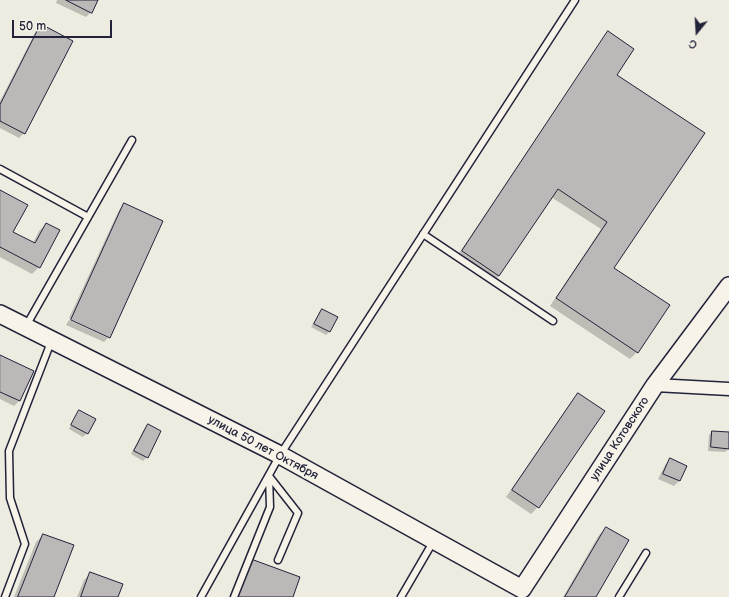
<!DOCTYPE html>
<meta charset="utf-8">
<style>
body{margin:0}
#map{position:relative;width:729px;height:597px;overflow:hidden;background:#eeebe1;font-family:"Balsamiq Sans",sans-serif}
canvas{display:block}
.north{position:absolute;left:677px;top:12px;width:40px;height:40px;-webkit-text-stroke:3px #f7f3e8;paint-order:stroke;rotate:198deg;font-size:11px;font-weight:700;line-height:16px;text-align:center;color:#22223b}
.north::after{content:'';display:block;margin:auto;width:14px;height:18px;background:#22223b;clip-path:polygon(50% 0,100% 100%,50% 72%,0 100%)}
.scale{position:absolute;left:12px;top:20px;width:100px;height:18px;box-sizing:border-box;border:2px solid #22223b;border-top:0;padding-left:5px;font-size:12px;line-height:14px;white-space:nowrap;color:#22223b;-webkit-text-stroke:3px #f7f3e8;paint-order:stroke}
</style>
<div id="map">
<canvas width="729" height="597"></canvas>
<div class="north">С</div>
<div class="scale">50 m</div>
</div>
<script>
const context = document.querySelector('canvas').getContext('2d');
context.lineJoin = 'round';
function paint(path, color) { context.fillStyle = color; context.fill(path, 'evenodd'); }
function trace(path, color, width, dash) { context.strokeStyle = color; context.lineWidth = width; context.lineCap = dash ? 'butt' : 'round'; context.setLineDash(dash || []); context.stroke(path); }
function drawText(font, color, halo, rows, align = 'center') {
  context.font = font + ' "Balsamiq Sans",sans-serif'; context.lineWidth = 4; context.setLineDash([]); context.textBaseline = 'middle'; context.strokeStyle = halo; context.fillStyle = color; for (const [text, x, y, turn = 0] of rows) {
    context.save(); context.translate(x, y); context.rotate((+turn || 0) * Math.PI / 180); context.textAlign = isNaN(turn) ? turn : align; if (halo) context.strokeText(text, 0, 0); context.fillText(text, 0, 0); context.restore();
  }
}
paint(new Path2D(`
 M57,0h40l-6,12 -5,5 -30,-14z
 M41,26l-17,107 -5,5 -19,-10v-27l36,-70z
 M609,33l7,42 -3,193 56,37 -32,47 -7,7 -80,-53 51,-77 -50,-32 -52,79 -7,7 -37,-24 147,-219z
 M0,191l12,41 21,11 6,-12 7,-7 -7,43 -7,7 -32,-17z
 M124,204l-15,133 -1,1v-2l-39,-18 50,-108z
 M322,310l15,8 -8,14 -3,3 -15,-8 8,-14z
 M69,320l39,18 -4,4 -38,-17z
 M0,356l19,45 -5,5 -14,-7z
 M578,395l-40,112 -7,7 -25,-17 65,-95z
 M80,411l7,22 -4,4 -14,-8 7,-14z
 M148,426l-1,31 -4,4 -12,-7 13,-25z
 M712,432l17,1 -1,16 -3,3 -17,-1 1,-16z
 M670,459l15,7 -6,15 -5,5 -16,-7 7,-14z
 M606,528l-11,69h-32l36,-62z
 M43,535l10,62h-39l22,-55z
 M91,573l26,24h-40l7,-17z`), '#0003');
const building = new Path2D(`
 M66,0h32l-6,13z
 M41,24l32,17 -48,93 -25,-13v-16z
 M608,31l26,18 -17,26 88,58 -91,135 56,37 -32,48 -82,-55 51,-76 -49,-33 -59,87 -37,-25z
 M0,190l28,15 -15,27 22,11 11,-20 14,7 -20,38 -40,-21z
 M124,203l39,18 -53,117 -39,-18z
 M322,309l16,8 -8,15 -16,-8z
 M0,355l34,16 -14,30 -20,-9z
 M578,393l27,18 -66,97 -27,-18z
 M79,410l17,9 -8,15 -17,-9z
 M148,424l13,7 -13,27 -14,-7z
 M712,431l17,1v17l-18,-2z
 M670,458l17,8 -7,15 -17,-7z
 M606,527l23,13 -33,57h-31z
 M43,534l31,11 -20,52h-36z
 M251,559l49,18 -7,20h-56z
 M90,572l33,12 -5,13h-37z`);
paint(building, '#bbb8b7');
trace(building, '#22223b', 1);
const lane = new Path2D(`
 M0,169l88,48
 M423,234l130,87
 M26,326l106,-186
 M269,476l29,37 -20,47
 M5,597l20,-53 -15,-46 -1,-47 42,-109
 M201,597l79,-142 295,-455
 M234,597l36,-90 -1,-31
 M401,597l32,-55
 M619,597l27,-44`);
const street = new Path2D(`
 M655,385l74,4`);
const secondary = new Path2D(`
 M0,314l280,141 242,134 133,-204 74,-99`);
trace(lane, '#22223b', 9);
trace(street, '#22223b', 15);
trace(secondary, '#22223b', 20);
trace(lane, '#f7f3e8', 6);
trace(street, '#f7f3e8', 12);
trace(secondary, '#f7f3e8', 17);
drawText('12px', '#22223b', '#f7f3e8', [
 ["улица Котовского",620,439,-57],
 ["улица 50 лет Октября",263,448,28]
]);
</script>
